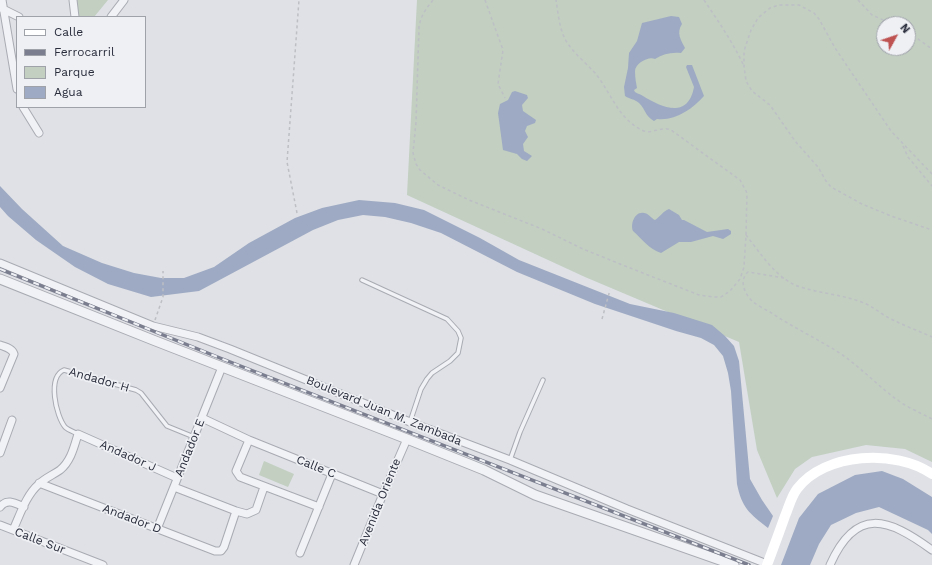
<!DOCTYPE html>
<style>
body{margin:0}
#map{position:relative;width:932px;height:565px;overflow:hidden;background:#dfe1e6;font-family:"Work Sans",sans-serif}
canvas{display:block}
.legend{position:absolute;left:16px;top:16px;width:130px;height:92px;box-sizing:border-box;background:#eef0f4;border:1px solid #a0a2aa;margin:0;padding:5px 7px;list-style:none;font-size:12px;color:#2a2d3c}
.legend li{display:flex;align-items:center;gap:8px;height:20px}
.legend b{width:20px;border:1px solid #a0a2aa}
.north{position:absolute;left:876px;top:16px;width:40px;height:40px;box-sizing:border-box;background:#eef0f4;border:1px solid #a0a2aa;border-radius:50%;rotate:50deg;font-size:11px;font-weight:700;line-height:16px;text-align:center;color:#2a2d3c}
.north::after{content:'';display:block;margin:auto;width:14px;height:18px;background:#be5352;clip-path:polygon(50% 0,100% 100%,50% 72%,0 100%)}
</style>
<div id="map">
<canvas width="932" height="565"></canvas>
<ul class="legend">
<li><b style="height:5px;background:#fff"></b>Calle</li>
<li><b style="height:5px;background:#7a7e8e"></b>Ferrocarril</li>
<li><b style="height:11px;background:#c2cfc1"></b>Parque</li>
<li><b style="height:11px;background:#9eaac3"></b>Agua</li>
</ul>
<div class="north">N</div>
</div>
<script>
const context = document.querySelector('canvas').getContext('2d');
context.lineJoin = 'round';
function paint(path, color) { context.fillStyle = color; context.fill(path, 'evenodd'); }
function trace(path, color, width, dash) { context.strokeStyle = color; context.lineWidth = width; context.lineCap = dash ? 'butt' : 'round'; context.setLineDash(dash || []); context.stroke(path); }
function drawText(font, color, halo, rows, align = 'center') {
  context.font = font + ' "Work Sans",sans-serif'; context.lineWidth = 3.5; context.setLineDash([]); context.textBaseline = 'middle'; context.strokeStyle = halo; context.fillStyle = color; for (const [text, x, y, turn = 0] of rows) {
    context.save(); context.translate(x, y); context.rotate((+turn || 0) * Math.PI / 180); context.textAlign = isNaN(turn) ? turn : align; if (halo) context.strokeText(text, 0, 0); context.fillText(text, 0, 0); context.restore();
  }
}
paint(new Path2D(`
 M74,0h34l-14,17h-18z
 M417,0h515v462l-27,-13 -39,-4 -54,12 -17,12 -18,29 -20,-48 -18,-108 -154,-65 -178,-82zM884,24h24v24h-24z
 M264,461l30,13 -6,13 -29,-12z`), '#c2cfc1');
paint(new Path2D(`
 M671,16l8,1 3,7c-6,9 -1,16 3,24l-4,5c-10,-1 -18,1 -26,6 -7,-3 -20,5 -20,12 0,6 1,12 2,17l-3,2 1,2c3,2 5,2 8,4 18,11 45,24 51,-9l-8,-20 1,-2h5l12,31c-12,13 -28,25 -47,23l-3,2c-9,-5 -8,-11 -15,-18 -4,-4 -10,-4 -14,-7l-1,-9 4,-19 1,-15 8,-12 5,-18z
 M515,91l12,4 1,3 -6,7 1,6 13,9 -1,3 -8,3 -2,5 3,6 -5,7 1,7 8,5 -5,5 -5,-2 -5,-5 -14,-4 -5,-37 2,-9 8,-4 4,-8z
 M0,186l22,23 41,37 39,17 32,10 27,5h23l30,-11 35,-24 46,-25 27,-10 37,-8 36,3 29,7 56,28 39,22 111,44 44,9 38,12 13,11 9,10 5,15 11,118 12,21 11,16 -5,12c-19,-15 -26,-20 -31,-44l-6,-93 -3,-18 -5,-17 -9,-11 -13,-7 -25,-7 -81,-27 -78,-32 -76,-39 -30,-10 -26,-6 -22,-2 -25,5 -25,10 -114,61 -48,6 -43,-13 -33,-17 -39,-27 -28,-24 -8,-9z
 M669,209l10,6 3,5h2l23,12 21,-3 3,2v3l-8,5 -10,-3 -22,6h-12l-18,11c-12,-4 -19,-14 -28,-22 -3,-7 2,-20 11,-18 4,0 7,5 11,7 5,-3 8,-9 14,-11z
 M882,471l21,8 29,18v37l-4,-4 -49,-23 -23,6 -25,12 -12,19 -9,21h-29l18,-47 19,-24 37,-19z`), '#9eaac3');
const service = new Path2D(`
 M362,280l85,39 11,12 3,7 -3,15 -8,8 -18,12 -5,6 -6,10 -11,33
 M78,434c-4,-2 -10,-4 -13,-7 -9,-11 -18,-50 -1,-57l72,20 5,3 26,33 27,11
 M510,460l10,-28 23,-52`);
const minor = new Path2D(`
 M2,0l15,89
 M73,0l2,17
 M1,8l18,9
 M111,17l13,-17
 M23,107l16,26
 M0,263l153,63 45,11 32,12 180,73 100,38 117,49 140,55
 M0,345c5,2 12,3 14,9l-14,34
 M202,418l47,22 134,54
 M249,440l-13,31 4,6 79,30
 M0,453l12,-33
 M39,483l176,68h6l3,-4 12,-36
 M174,487l62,24 11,3 9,-4 8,-23
 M0,507c7,-9 15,-4 24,0
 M0,525l103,40
 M157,529l65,-162
 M13,530c7,-15 13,-35 26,-46 6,-6 14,-9 21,-14 11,-9 14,-23 18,-36l99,44
 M300,553l32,-79
 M354,565l29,-71 24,-55
 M830,565c26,-59 58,-47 102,-15`);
const tertiary = new Path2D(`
 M0,279l153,61 254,99 77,31 51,25 199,70`);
trace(service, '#a9abb3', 5.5);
trace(minor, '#a9abb3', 9);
trace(tertiary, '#a9abb3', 11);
trace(new Path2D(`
 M433,0c-7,9 -12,15 -14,27l-3,95 -3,31 3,11 4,6 18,15 31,15 73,29 41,20 37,15 79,31 14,2h8l9,-6 10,-12 4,-12 2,-32 1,-42 -7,-13 -69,-50c-9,-4 -19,4 -27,1 -26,-11 -33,-39 -49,-58 -10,-11 -23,-21 -30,-34 -6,-12 -7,-27 -9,-39
 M485,0l18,50 -5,34 7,14
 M704,0c14,21 28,41 39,64
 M858,0l14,15 20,9
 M908,32l24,17
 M903,146l5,11 24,29
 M932,174l-41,-43 -56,-83 -16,-29 -5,-6 -15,-8h-20l-9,3 -12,10 -7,12 -7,21v15l2,15 6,10 18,14 25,36 23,26 8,14 5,6 31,17 29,12 41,14
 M297,213l-10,-51 12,-162
 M746,235c16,20 32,47 58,53 20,6 40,7 60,15 10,4 18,12 29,17 12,6 26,11 39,17
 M784,278l-36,-6c-9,8 -4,21 4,29 5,4 12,8 18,11 22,15 46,26 68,40 20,13 36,30 54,44 12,10 27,16 40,23
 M602,319l8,-29
 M155,320l8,-23v-26`), '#bdbfc5', 1.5, [3, 3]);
trace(service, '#f1f2f5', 3.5);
trace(minor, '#f1f2f5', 7);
trace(tertiary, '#f1f2f5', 9);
trace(new Path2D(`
 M767,565c6,-16 12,-32 18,-49 4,-9 6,-19 12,-27 28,-37 99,-40 135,-15`), '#fff', 10);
const rail = new Path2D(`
 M0,269l220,89 529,207`);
trace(rail, '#7a7e8e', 3.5);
trace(rail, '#eef0f4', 2, [6]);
drawText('12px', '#2a2d3c', '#eef0f4', [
 ["Andador H",99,380,16],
 ["Boulevard Juan M. Zambada",384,411,22],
 ["Andador E",190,448,-68],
 ["Andador J",128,456,24],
 ["Calle C",316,467,22],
 ["Avenida Oriente",380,502,-68],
 ["Andador D",132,519,21],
 ["Calle Sur",40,541,21]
]);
</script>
